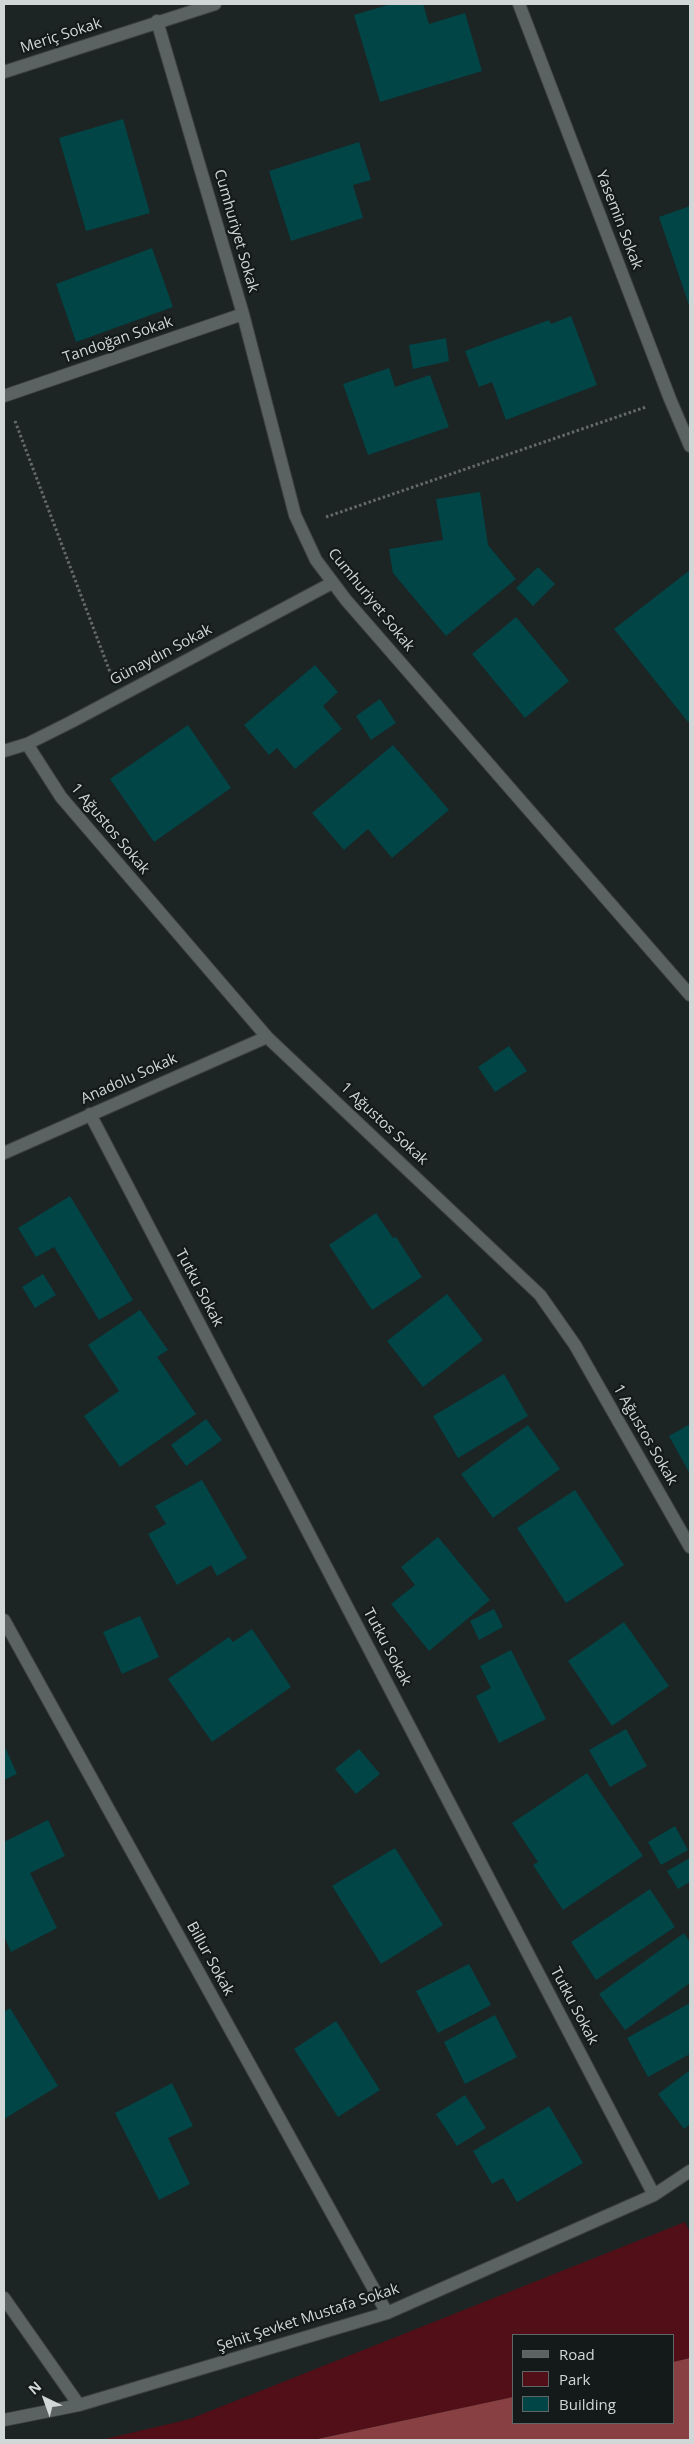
<!DOCTYPE html>
<meta charset="utf-8">
<style>
body{margin:0}
#map{position:relative;width:694px;height:2444px;overflow:hidden;background:#1d2424;font-family:"Open Sans",sans-serif}
canvas{display:block}
.frame{position:absolute;inset:0;border:5px solid #d1d6d6;pointer-events:none}
.legend{position:absolute;left:512px;top:2334px;width:162px;height:90px;box-sizing:border-box;background:#141a1a;border:1px solid #606565;margin:0;padding:6px 9px;list-style:none;font-size:15px;color:#d1d6d6}
.legend li{display:flex;align-items:center;gap:10px;height:25px}
.legend b{width:25px;border:1px solid #606565}
.north{position:absolute;left:20px;top:2374px;width:50px;height:50px;-webkit-text-stroke:4px #141a1a;paint-order:stroke;rotate:318deg;font-size:14px;font-weight:700;line-height:20px;text-align:center;color:#d1d6d6}
.north::after{content:'';display:block;margin:auto;width:18px;height:22px;background:#d1d6d6;clip-path:polygon(50% 0,100% 100%,50% 72%,0 100%)}
</style>
<div id="map">
<canvas width="694" height="2444"></canvas>
<div class="frame"></div>
<ul class="legend">
<li><b style="height:6px;background:#5b6262"></b>Road</li>
<li><b style="height:14px;background:#530f17"></b>Park</li>
<li><b style="height:14px;background:#024547"></b>Building</li>
</ul>
<div class="north">N</div>
</div>
<script>
const context = document.querySelector('canvas').getContext('2d');
context.lineJoin = 'round';
function paint(path, color) { context.fillStyle = color; context.fill(path, 'evenodd'); }
function trace(path, color, width, dash) { context.strokeStyle = color; context.lineWidth = width; context.lineCap = dash ? 'butt' : 'round'; context.setLineDash(dash || []); context.stroke(path); }
function drawText(font, color, halo, rows, align = 'center') {
  context.font = font + ' "Open Sans",sans-serif'; context.lineWidth = 4.5; context.setLineDash([]); context.textBaseline = 'middle'; context.strokeStyle = halo; context.fillStyle = color; for (const [text, x, y, turn = 0] of rows) {
    context.save(); context.translate(x, y); context.rotate((+turn || 0) * Math.PI / 180); context.textAlign = isNaN(turn) ? turn : align; if (halo) context.strokeText(text, 0, 0); context.fillText(text, 0, 0); context.restore();
  }
}
paint(new Path2D(`
 M685,2222l5,11v125l-17,4v-27h-160v62l-200,43h-212l89,-21z`), '#530f17');
paint(new Path2D(`
 M690,2358v82h-377l200,-43v26h160v-61z`), '#884043');
paint(new Path2D(`
 M391,4h32l6,20 36,-11 17,58 -102,31 -26,-87z
 M123,119l27,94 -64,18 -27,-93z
 M359,142l12,38 -18,5 10,33 -72,23 -22,-70z
 M690,206v102l-31,-91z
 M152,248l21,59 -97,35 -20,-58z
 M571,316l26,69 -91,35 -14,-38 -13,5 -14,-36 84,-31 2,4z
 M446,338l3,23 -36,8 -4,-24z
 M389,368l6,19 35,-12 19,52 -81,28 -25,-71z
 M480,492l8,53 28,34 -70,57 -53,-63 -4,-24 54,-9 -7,-41z
 M538,567l17,17 -22,22 -17,-18z
 M690,570v150l-2,2 -74,-93z
 M516,617l53,64 -44,37 -53,-64z
 M315,665l23,27 -15,14 19,23 -47,40 -18,-21 -8,7 -25,-30z
 M380,699l16,24 -25,17 -15,-24z
 M188,725l43,63 -77,54 -44,-63z
 M393,745l56,65 -57,48 -24,-29 -24,21 -32,-37z
 M509,1046l18,25 -32,21 -17,-25z
 M70,1196l63,104 -34,20 -45,-73 -18,10 -18,-29z
 M376,1213l17,25 3,-1 26,40 -50,33 -43,-65z
 M43,1274l13,21 -21,13 -13,-21z
 M447,1294l36,46 -60,47 -36,-46z
 M140,1310l28,40 -11,7 39,57 -76,53 -36,-51 35,-25 -31,-46z
 M504,1374l24,42 -70,42 -25,-42z
 M206,1419l16,21 -36,26 -15,-21z
 M690,1424v50l-21,-38z
 M528,1425l32,44 -67,49 -32,-44z
 M202,1480l45,78 -30,18 -6,-11 -34,20 -29,-51 18,-10 -11,-18z
 M575,1490l49,75 -58,38 -49,-75z
 M438,1537l52,63 -61,51 -38,-47 24,-19 -14,-18z
 M494,1609l9,18 -24,13 -9,-19z
 M140,1616l19,41 -37,17 -19,-42z
 M624,1622l45,64 -57,40 -44,-65z
 M252,1629l39,58 -79,55 -44,-63 61,-42 4,5z
 M511,1650l35,69 -47,24 -23,-47 15,-8 -11,-22z
 M626,1729l21,37 -37,21 -21,-37z
 M4,1745l13,29 -13,6z
 M359,1749l21,25 -24,20 -21,-25z
 M587,1773l56,83 -80,54 -30,-45 5,-3 -26,-39z
 M48,1820l17,36 -35,17 27,55 -46,24 -7,-16v-94z
 M675,1826l13,24 -27,15 -13,-23z
 M395,1848l48,77 -62,39 -49,-78z
 M690,1858v24l-12,7 -11,-18z
 M650,1889l25,38 -79,53 -25,-38z
 M684,1933l6,9v41l-65,47 -26,-36z
 M469,1964l22,41 -53,28 -22,-42z
 M690,2003v51l-42,23 -21,-39z
 M10,2008l48,78 -54,33v-107z
 M495,2015l22,42 -52,27 -21,-42z
 M336,2021l44,69 -42,27 -44,-68z
 M690,2070v54l-6,5 -26,-35z
 M172,2083l21,43 -25,12 22,46 -31,16 -44,-87z
 M465,2095l21,33 -29,18 -21,-32z
 M549,2106l34,57 -66,39 -14,-24 -11,6 -19,-33z`), '#024547');
const minor = new Path2D(`
 M519,4l151,395 20,47
 M157,21l86,293 52,201 21,45 30,40 344,395
 M4,72l211,-68
 M4,396l239,-82
 M27,744l34,53 206,240 273,258 35,50 115,202
 M4,751l23,-7 44,-22 261,-139
 M90,1114l564,1081
 M4,1153l263,-116
 M4,1620l383,693
 M4,2298l75,107
 M4,2420l75,-15 308,-92 267,-118 36,-24`);
trace(minor, '#3c4141', 14);
trace(new Path2D(`
 M15,421l95,251
 M326,517l320,-110`), '#646a6a', 3, [2.5, 2.5]);
trace(minor, '#5b6262', 12);
drawText('15px', '#d1d6d6', '#141a1a', [
 ["Meriç Sokak",61,36,-18],
 ["Yasemin Sokak",619,220,69],
 ["Cumhuriyet Sokak",236,231,74],
 ["Tandoğan Sokak",118,340,-19],
 ["Cumhuriyet Sokak",371,600,51],
 ["Günaydın Sokak",161,655,-28],
 ["1 Ağustos Sokak",110,829,50],
 ["Anadolu Sokak",129,1079,-24],
 ["1 Ağustos Sokak",384,1124,43],
 ["Tutku Sokak",199,1288,62],
 ["1 Ağustos Sokak",645,1435,60],
 ["Tutku Sokak",387,1647,62],
 ["Billur Sokak",210,1959,61],
 ["Tutku Sokak",574,2006,62],
 ["Şehit Şevket Mustafa Sokak",308,2318,-18]
]);
</script>
